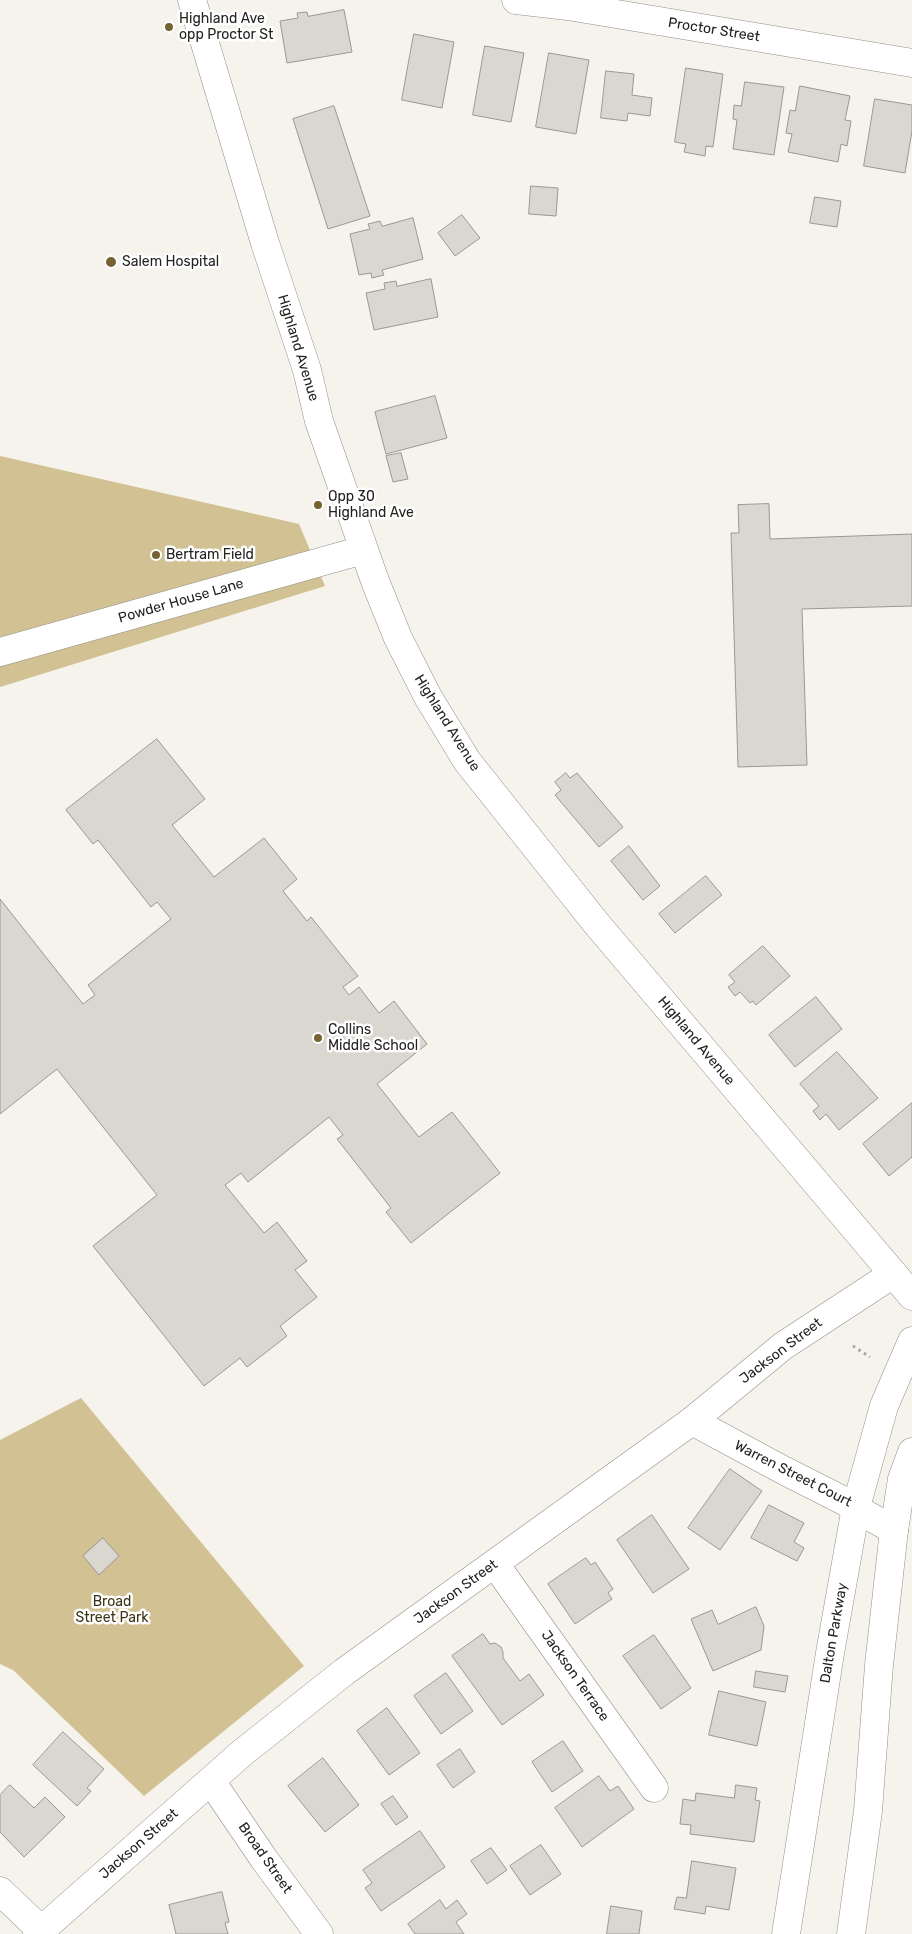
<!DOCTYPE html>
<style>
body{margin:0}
canvas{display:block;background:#f5f3eb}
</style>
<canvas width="912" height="1934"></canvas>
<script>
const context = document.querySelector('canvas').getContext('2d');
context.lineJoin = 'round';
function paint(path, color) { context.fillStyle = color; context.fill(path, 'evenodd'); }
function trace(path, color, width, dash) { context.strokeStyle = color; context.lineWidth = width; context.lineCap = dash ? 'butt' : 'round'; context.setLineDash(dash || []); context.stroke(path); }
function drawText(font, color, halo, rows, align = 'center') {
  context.font = font + ' Rubik,sans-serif'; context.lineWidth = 5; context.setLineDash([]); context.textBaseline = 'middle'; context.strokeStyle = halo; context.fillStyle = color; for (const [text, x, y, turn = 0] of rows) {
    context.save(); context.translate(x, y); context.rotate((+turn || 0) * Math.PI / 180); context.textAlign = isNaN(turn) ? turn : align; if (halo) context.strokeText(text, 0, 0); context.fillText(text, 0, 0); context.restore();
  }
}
paint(new Path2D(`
 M0,456l299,68 26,62 -325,101z
 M81,1398l223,268 -160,130 -131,-126 -13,-6v-224z`), '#d1c193');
const building = new Path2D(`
 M344,10l8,42 -65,11 -7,-42 18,-3 -1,-5 10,-1 1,4z
 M414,34l40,8 -12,66 -40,-8z
 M485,46l39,7 -13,69 -38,-7z
 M549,53l40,7 -13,74 -40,-7z
 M686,68l37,6 -10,73 -7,-1 -1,10 -21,-4 2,-8 -11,-2z
 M606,71l28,3 -2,21 20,3 -2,18 -22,-3 -1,8 -26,-3z
 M745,82l39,5 -10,68 -41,-6 4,-29 -4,-1 1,-14 7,1z
 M800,86l50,10 -5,24 6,1 -4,25 -6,-2 -3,18 -50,-10 4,-18 -6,-1 4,-23 5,1z
 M875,99l37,6v26l-7,42 -41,-7z
 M334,106l36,110 -42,13 -35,-110z
 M531,186l27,2 -2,28 -27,-2z
 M815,197l26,4 -4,26 -27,-4z
 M462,215l18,23 -25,18 -17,-23z
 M413,218l10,41 -41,11 2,5 -12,3 -1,-5 -12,2 -9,-41 20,-5 -2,-5 12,-3 2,5z
 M431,279l7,38 -64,13 -8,-37 19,-4 -1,-6 12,-2 1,5z
 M435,396l12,42 -61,16 -11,-42z
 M401,453l7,26 -15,3 -7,-26z
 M769,504l1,35 142,-5v72l-110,3 5,156 -69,2 -7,-234h8l-1,-28z
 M157,739l48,60 -33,26 42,52 50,-39 33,41 -14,12 24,30 4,-4 47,59 -15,11 6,8 10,-8 20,26 15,-12 33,43 -50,40 42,53 33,-25 48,61 -89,70 -25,-31 5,-4 -54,-69 6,-4 -14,-18 -81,65 -7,-9 -16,12 39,48 13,-11 30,39 -12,9 22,27 -37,29 7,10 -40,31 -7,-9 -36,28 -111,-140 64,-51 -100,-126 -57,45v-215l83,105 12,-9 -7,-10 83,-66 -14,-17 -6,5 -53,-67 -5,4 -27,-34z
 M566,773l4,5 7,-5 46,54 -24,20 -44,-52 6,-5 -6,-8z
 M629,846l31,40 -17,14 -32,-39z
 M706,876l16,19 -47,38 -16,-19z
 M763,946l27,30 -34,29 -3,-4 -3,2 -10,-11 -5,4 -7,-9 7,-5 -6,-7z
 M816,997l26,32 -47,38 -26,-32z
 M837,1052l41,46 -39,32 -13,-16 -6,6 -7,-9 6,-5 -19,-22z
 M912,1103v54l-23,19 -26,-32z
 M730,1469l32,22 -42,59 -32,-22z
 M769,1505l35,18 -10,19 10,6 -7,13 -46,-23z
 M652,1515l37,54 -36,24 -36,-53z
 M103,1538l16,18 -20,19 -16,-19z
 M586,1558l5,7 4,-3 18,27 -5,4 4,6 -37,25 -27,-40z
 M756,1607l8,19 -3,24 -48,21 -22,-52 21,-9 6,14z
 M483,1634l7,10 5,-1 6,4 2,5v6l17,23 9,-7 15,21 -42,30 -50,-69z
 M654,1635l37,53 -30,21 -38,-53z
 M756,1671l32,5 -3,16 -31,-5z
 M446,1673l27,38 -32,23 -27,-38z
 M719,1691l47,11 -9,44 -48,-11z
 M387,1708l33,45 -31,22 -32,-44z
 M63,1732l41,37 -17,19 4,3 -14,15 -44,-41z
 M563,1741l20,30 -31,21 -20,-30z
 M460,1749l15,23 -22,16 -16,-23z
 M323,1758l36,47 -34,27 -37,-46z
 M599,1776l11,15 8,-5 16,23 -52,38 -27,-39z
 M10,1785l24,23 11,-11 20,20 -41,40 -24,-25v-37z
 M736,1785l21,3 -2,12 5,1 -6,41 -64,-8 1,-9 -11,-1 3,-25 12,2 1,-8 38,5z
 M393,1796l15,21 -12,8 -15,-21z
 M420,1831l25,36 -64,44 -16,-23 7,-5 -9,-13z
 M541,1845l20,29 -31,21 -20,-29z
 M491,1848l16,22 -20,14 -16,-23z
 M692,1861l44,7 -7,42 -23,-4 -1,8 -31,-5 3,-12 9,1z
 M222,1892l7,30 -4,1 3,11h-52l-7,-29z
 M440,1900l6,9 11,-9 10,14 -11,8 8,12h-49l-7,-10z
 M611,1906l31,5 -3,23h-32z`);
paint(building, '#d9d7cf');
trace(building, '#9a9891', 1);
const street = new Path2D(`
 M0,652l363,-102
 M692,1421l91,49 73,37 11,8 27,15
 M495,1564l159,224
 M0,1891l41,39`);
const secondary = new Path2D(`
 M516,0l52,6 344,57
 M211,1781l53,78 55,75
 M37,1934l205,-181 102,-81 348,-251 91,-75 110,-72
 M786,1934l44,-281 26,-146 28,-101 28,-65
 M851,1934l17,-123 11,-146 15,-135 8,-51 10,-27`);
const primary = new Path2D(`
 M192,0l73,243 42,127 12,51 56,160 23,57 30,59 39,64 129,162 316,373`);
trace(street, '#918f88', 29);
trace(secondary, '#918f88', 29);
trace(primary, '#918f88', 29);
trace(new Path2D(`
 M853,1346l17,11`), '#a8a7a1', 3, [2.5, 4]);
trace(street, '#fff', 28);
trace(secondary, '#fff', 28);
trace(primary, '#fff', 28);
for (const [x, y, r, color] of [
 [169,27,5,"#746331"],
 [111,262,6,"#746331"],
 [318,505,5,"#746331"],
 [156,555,5,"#746331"],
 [318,1038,5,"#746331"]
]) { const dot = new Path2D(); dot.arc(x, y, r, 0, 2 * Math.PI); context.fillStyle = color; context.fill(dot); trace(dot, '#fff', 2); }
drawText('14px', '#22221f', '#fff', [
 ["Highland Ave",179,19],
 ["opp Proctor St",179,35],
 ["Salem Hospital",122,262],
 ["Opp 30",328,497],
 ["Highland Ave",328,513],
 ["Bertram Field",166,555],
 ["Collins",328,1030],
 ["Middle School",328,1046]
], 'left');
drawText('14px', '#22221f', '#fff', [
 ["Proctor Street",714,30,9],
 ["Highland Avenue",298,348,73],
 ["Powder House Lane",181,601,-16],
 ["Highland Avenue",447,723,58],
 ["Highland Avenue",696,1041,50],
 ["Jackson Street",781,1351,-37],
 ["Warren Street Court",793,1474,27],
 ["Jackson Street",456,1592,-36],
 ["Dalton Parkway",834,1633,-80],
 ["Jackson Terrace",575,1676,55],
 ["Jackson Street",139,1844,-41],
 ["Broad Street",265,1858,55]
]);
drawText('14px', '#3d3213', '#fff', [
 ["Broad",112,1602],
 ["Street Park",112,1618]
]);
</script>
